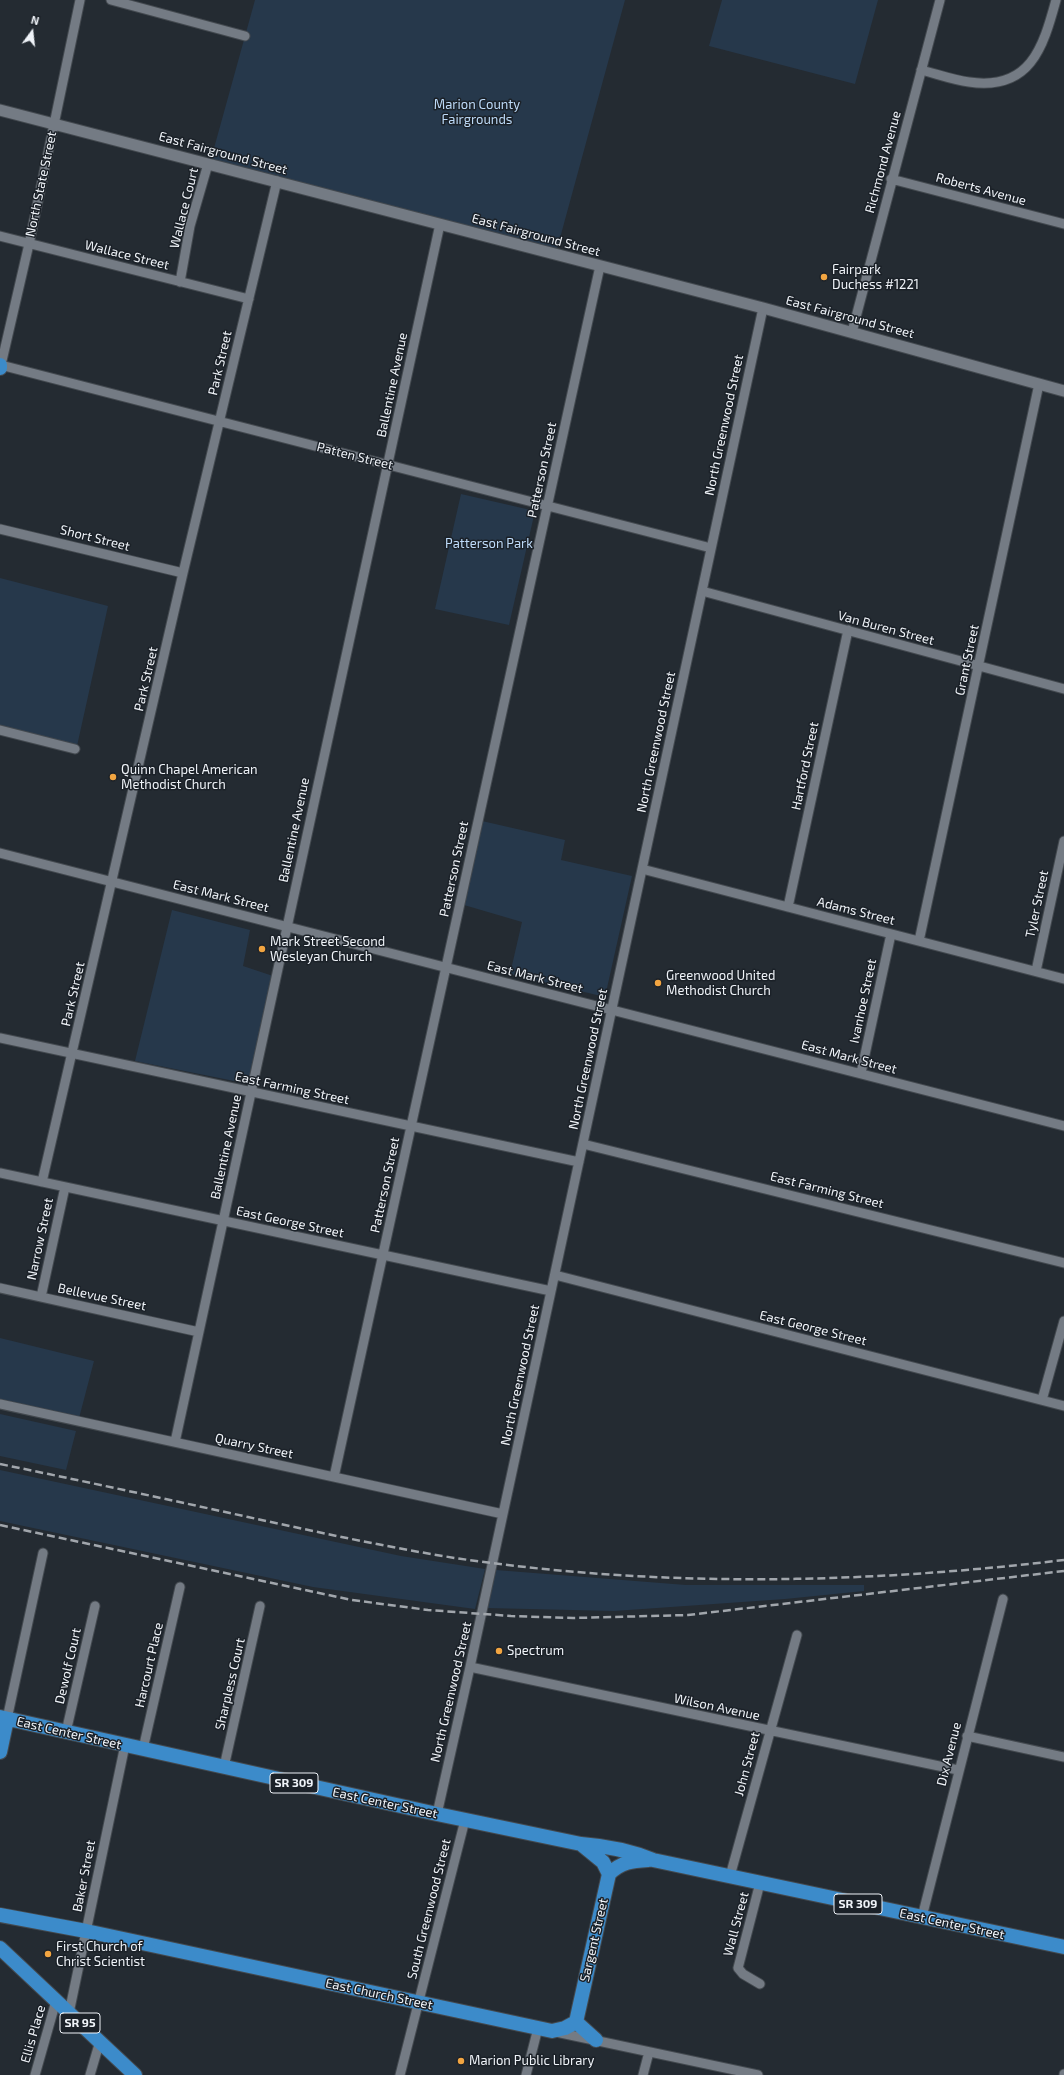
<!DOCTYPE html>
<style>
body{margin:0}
#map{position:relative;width:1064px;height:2075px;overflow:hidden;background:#242b32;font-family:"Exo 2",sans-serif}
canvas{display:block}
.north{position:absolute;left:12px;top:12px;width:40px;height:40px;-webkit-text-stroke:3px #1b2128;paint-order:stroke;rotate:15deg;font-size:11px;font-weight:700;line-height:16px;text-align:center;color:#eff3f8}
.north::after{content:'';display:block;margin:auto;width:14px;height:18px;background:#eff3f8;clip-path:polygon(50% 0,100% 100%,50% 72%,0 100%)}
</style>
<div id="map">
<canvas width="1064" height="2075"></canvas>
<div class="north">N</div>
</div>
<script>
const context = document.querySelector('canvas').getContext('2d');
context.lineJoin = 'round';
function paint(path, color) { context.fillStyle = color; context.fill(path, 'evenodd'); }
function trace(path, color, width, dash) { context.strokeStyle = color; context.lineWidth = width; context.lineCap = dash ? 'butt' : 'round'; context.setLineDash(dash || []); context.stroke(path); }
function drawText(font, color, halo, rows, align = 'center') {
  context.font = font + ' "Exo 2",sans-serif'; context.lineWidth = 3; context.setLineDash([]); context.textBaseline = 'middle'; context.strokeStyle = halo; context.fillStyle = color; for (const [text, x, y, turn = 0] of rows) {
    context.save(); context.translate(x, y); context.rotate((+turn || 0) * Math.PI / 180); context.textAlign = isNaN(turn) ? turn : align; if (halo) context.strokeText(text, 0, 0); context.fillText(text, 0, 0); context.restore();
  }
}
paint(new Path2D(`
 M255,0h370l-68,249 -346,-90z
 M722,0h156l-23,84 -146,-38z
 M461,494l74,17 -26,114 -74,-16z
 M0,578l108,28 -31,140 -77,-20z
 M482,821l83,19 -4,20 71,16 -27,121 -95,-23 12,-52 -58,-17z
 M172,910l78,20 -7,36 30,10 -24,108 -114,-23z
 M0,1338l94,23 -16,61 -78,-18z
 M0,1414l76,17 -10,39 -66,-14z
 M0,1470l401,86 84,13 -10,40 -162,-22 -313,-66z
 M496,1570l190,15h178v6l-79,8 -171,12 -127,-3z`), '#26384b');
const minor = new Path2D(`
 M80,0l-51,244 -28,121 710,183
 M111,0l134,36
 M921,70c16,4 32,10 48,12 61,9 74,-34 87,-82
 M891,179l173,45
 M0,236l249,63
 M180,282l10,-56 18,-62
 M852,332l88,-332
 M0,529l183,44
 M702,591l362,98
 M0,730l75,19
 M0,853l1064,273
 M642,869l422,110
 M788,907l60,-277
 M919,941l120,-557
 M1036,971l28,-130
 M0,1038l579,124
 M861,1073l30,-139
 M583,1144l481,119
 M0,1173l551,118
 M42,1182l141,-609 94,-392
 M555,1275l509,131
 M0,1288l199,44
 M41,1297l24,-110
 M1042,1400l22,-79
 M0,1404l503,110
 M175,1442l265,-1218
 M334,1477l266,-1211
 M470,1667l488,103
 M7,1719l36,-166
 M66,1732l29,-126
 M967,1736l97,21
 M143,1749l37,-162
 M224,1767l36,-161
 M437,1814l33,-147 293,-1359
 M730,1876l67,-241
 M760,1883l-22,85 5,6 17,10
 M922,1917l81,-318
 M69,2013l56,-268
 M556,2032l202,43
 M35,2075l21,-74
 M90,2075l10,-34
 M400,2075l65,-255
 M526,2075l12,-47
 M643,2075l6,-23
 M1064,2075v-1`);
const tertiary = new Path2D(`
 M0,110l763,198 301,83`);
const primary = new Path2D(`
 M0,365v3
 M0,1717l437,97 144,30c26,2 48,6 72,16l411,87
 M0,1752l7,-33
 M609,1874c12,-12 23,-13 39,-14
 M0,1915l86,16 466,100 13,-3 11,-6 33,-148 -6,-12 -22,-18
 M0,1948l135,127
 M576,2022l20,18`);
trace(minor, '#43494f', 11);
trace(tertiary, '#43494f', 13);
trace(primary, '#43494f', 16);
trace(minor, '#747b84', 9);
trace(tertiary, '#747b84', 11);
trace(primary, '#3c8bca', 14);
trace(new Path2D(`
 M0,1464c83,17 166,35 248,53 69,15 138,30 207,41 203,30 406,26 609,2
 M0,1525l352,75 76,10 83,6 62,2 115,-3 376,-44`), '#a1a6ac', 2.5, [8, 4]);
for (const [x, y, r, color] of [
 [824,277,4,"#f2a541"],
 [113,777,4,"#f2a541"],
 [262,949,4,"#f2a541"],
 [658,983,4,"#f2a541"],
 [499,1651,4,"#f2a541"],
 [48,1954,4,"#f2a541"],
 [461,2061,4,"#f2a541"]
]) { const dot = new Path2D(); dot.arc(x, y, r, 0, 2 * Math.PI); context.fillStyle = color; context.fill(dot); trace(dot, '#1b2128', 1.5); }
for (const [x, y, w] of [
 [294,1783,48],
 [858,1904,48],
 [80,2023,40]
]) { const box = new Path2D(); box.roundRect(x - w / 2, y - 10, w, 20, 3); context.fillStyle = '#1b2128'; context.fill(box); trace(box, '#eff3f8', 1); }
drawText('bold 12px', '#eff3f8', null, [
 ["SR 309",294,1783],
 ["SR 309",858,1904],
 ["SR 95",80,2023]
]);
drawText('13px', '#bedbf9', '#1b2128', [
 ["Marion County",477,105],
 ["Fairgrounds",477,120],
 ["Patterson Park",489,544]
]);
drawText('13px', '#eff3f8', '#1b2128', [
 ["East Fairground Street",223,153,15],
 ["Richmond Avenue",883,162,-75],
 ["North State Street",41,184,-78],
 ["Roberts Avenue",981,189,15],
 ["Wallace Court",184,208,-76],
 ["East Fairground Street",536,235,15],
 ["Wallace Street",127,255,14],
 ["East Fairground Street",850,317,15],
 ["Park Street",220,363,-77],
 ["Ballentine Avenue",392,385,-78],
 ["North Greenwood Street",724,425,-78],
 ["Patten Street",355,456,14],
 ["Patterson Street",542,470,-78],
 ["Short Street",95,538,14],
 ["Van Buren Street",886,628,15],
 ["Grant Street",967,660,-78],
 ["Park Street",146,679,-77],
 ["North Greenwood Street",656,742,-78],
 ["Hartford Street",805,766,-78],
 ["Ballentine Avenue",294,830,-78],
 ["Patterson Street",454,869,-78],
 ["East Mark Street",221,896,14],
 ["Tyler Street",1037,904,-78],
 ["Adams Street",856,911,14],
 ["East Mark Street",535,977,14],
 ["Park Street",73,994,-77],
 ["Ivanhoe Street",863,1001,-78],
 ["East Mark Street",849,1057,15],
 ["North Greenwood Street",588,1059,-78],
 ["East Farming Street",292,1088,12],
 ["Ballentine Avenue",226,1147,-78],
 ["Patterson Street",385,1185,-78],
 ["East Farming Street",827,1190,14],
 ["East George Street",290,1222,12],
 ["Narrow Street",40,1239,-78],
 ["Bellevue Street",102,1297,12],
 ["East George Street",813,1328,14],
 ["North Greenwood Street",520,1375,-78],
 ["Quarry Street",254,1446,12],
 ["Harcourt Place",149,1665,-77],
 ["Dewolf Court",68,1666,-77],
 ["Sharpless Court",230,1684,-77],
 ["North Greenwood Street",451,1692,-77],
 ["Wilson Avenue",717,1707,12],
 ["East Center Street",69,1733,13],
 ["Dix Avenue",949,1754,-76],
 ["John Street",747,1764,-75],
 ["East Center Street",385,1803,12],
 ["Baker Street",84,1876,-79],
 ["South Greenwood Street",429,1909,-76],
 ["Wall Street",736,1924,-75],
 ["East Center Street",952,1924,12],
 ["Sargent Street",594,1940,-77],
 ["East Church Street",379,1994,12],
 ["Ellis Place",33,2034,-74]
]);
drawText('13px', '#eff3f8', '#1b2128', [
 ["Fairpark",832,270],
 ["Duchess #1221",832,285],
 ["Quinn Chapel American",121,770],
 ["Methodist Church",121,785],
 ["Mark Street Second",270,942],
 ["Wesleyan Church",270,957],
 ["Greenwood United",666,976],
 ["Methodist Church",666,991],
 ["Spectrum",507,1651],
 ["First Church of",56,1947],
 ["Christ Scientist",56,1962],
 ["Marion Public Library",469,2061]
], 'left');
</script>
